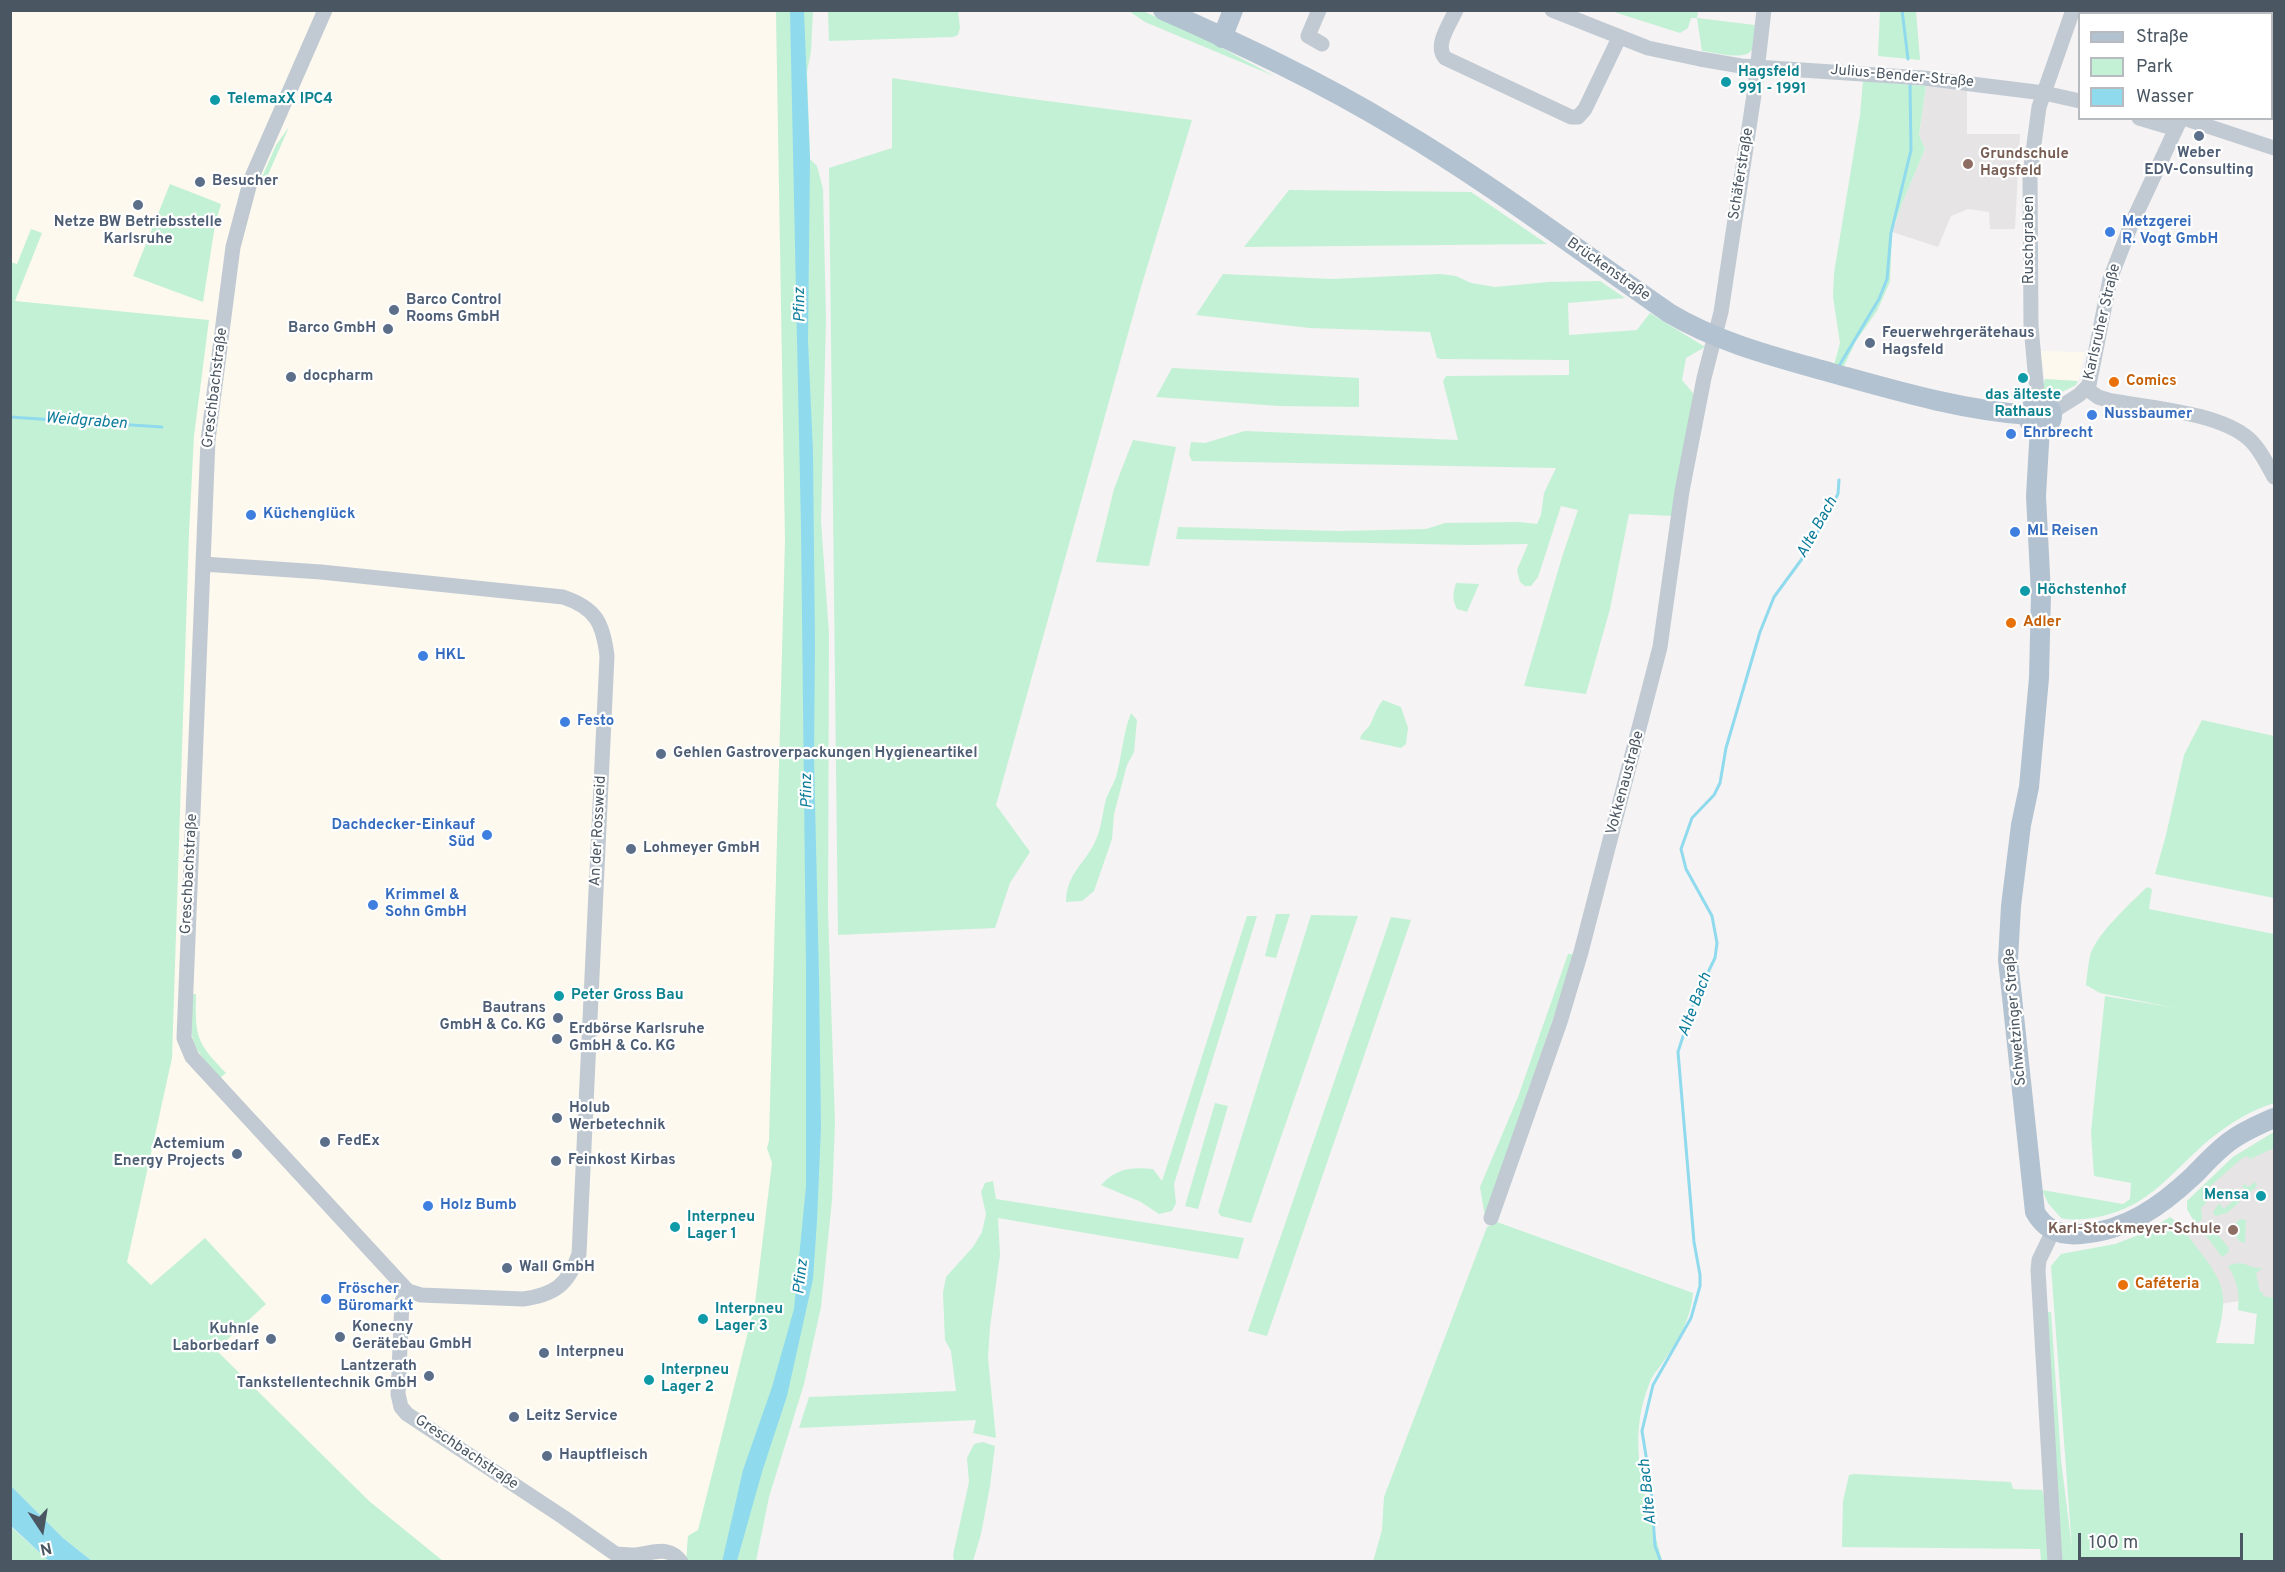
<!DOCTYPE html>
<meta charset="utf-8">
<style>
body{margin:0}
#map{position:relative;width:2285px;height:1572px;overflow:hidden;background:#f5f3f3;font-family:Overpass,sans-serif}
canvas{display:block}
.frame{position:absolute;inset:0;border:12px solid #4a5661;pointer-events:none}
.legend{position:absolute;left:2078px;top:12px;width:195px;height:108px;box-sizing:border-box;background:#fff;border:2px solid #b7bbc0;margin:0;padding:8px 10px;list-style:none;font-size:18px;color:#4a5661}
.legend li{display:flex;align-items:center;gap:12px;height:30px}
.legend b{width:30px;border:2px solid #b7bbc0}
.north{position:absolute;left:12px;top:1500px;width:60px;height:60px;-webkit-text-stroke:4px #fff;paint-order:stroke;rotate:168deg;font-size:16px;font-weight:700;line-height:24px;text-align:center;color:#4a5661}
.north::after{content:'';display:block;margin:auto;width:21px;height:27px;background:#4a5661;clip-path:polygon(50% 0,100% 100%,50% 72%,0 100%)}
.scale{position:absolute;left:2078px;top:1533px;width:165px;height:27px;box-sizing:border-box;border:3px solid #4a5661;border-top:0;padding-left:8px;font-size:18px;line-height:21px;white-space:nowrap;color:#4a5661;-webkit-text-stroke:4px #fff;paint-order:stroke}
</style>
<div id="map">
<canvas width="2285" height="1572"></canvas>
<div class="frame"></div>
<ul class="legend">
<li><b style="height:8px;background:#b3c2d1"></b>Straße</li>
<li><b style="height:16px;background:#c3f1d5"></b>Park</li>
<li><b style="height:16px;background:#90daee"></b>Wasser</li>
</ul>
<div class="north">N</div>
<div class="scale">100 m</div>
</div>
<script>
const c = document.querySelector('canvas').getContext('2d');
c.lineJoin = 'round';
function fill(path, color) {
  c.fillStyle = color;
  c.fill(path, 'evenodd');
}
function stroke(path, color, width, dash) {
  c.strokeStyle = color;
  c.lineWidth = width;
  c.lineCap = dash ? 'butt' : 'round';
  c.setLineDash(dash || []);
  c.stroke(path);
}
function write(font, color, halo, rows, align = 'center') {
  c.font = font + ' Overpass,sans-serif';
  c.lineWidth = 4.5;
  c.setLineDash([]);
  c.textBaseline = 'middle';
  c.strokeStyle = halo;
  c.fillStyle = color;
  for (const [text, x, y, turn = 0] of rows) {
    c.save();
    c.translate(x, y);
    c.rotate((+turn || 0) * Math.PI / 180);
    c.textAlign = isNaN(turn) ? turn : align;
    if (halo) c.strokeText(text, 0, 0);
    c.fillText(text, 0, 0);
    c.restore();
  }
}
const commercial = new Path2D(`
 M 10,11 L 776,11 L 785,540 L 769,1141 L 767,1148 L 772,1163 L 755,1304 L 698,1530 L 688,1536 L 686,1561 L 443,1561 L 369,1501 L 127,1262 L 172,1058 L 11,301 Z
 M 2040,351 L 2085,352 L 2078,381 L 2045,379 Z`);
const education = new Path2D(`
 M 1926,86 L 1967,91 L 1967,134 L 2020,134 L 2015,229 L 1990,229 L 1989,212 L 1968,209 L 1951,216 L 1938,247 L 1892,232 L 1903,201 L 1925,149 L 1919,135 Z
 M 2274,1132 L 2274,1343 L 2254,1344 L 2257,1314 L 2238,1310 L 2239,1301 L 2212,1305 L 2167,1244 L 2198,1226 L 2187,1209 L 2187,1201 L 2233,1157 Z`);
const green = new Path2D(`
 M 776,11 L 813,11 L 811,51 L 807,72 L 810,159 L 817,166 L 823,189 L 826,319 L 821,521 L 829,634 L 828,911 L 835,1123 L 832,1200 L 821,1307 L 804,1384 L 769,1497 L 756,1561 L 686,1562 L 688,1536 L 698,1530 L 755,1304 L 772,1163 L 767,1148 L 769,1141 L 785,540 Z
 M 828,11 L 958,11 L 960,28 L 958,35 L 953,37 L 829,41 Z
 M 1129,11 L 1143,11 L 1207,40 L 1274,76 L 1145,22 Z
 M 1611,11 L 1698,11 L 1697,18 L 1755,25 C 1754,33 1754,42 1752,49 C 1747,62 1713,52 1702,51 L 1697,18 L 1691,18 L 1688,28 L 1680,33 Z
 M 1880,11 L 1916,11 L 1920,60 L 1878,56 Z
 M 892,78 L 1017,97 L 1192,120 L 1141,287 L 996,805 L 1030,852 L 1010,883 L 995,928 L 838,935 L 829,168 L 892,148 Z
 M 1863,81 L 1926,86 L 1919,135 L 1925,149 L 1903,201 L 1892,232 L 1890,282 L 1877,311 L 1856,341 L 1843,368 L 1834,365 L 1840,343 L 1833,297 L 1834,273 L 1860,115 Z
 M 289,127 L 264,184 L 262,177 L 276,145 Z
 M 170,184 L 221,204 L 215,225 L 203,302 L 133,276 Z
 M 1289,190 L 1471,192 L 1547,244 L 1244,247 Z
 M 31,229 L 42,233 L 15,301 L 209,320 L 194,436 L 189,533 L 172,1058 L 127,1262 L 151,1285 L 205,1238 L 266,1304 L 216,1350 L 369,1501 L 443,1561 L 92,1561 L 63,1538 L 11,1486 L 10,262 L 17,264 Z
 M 1223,274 L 1332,279 L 1440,274 L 1456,276 L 1471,283 L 1495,287 L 1548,282 L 1600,281 L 1625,298 L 1568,303 L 1569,335 L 1637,330 L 1650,313 L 1705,347 L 1686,358 L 1682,380 L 1693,393 L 1694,402 L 1674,516 L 1629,514 L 1610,609 L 1586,694 L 1524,686 L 1562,557 L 1578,510 L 1561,506 L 1538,577 L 1531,586 L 1525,586 L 1520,582 L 1517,570 L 1528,544 L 1469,545 L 1176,539 L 1178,527 L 1340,531 L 1426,529 L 1445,523 L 1519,522 L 1537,524 L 1541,515 L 1544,493 L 1556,468 L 1192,461 L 1189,454 L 1191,442 L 1205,443 L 1245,431 L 1458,440 L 1443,381 L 1446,376 L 1569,375 L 1569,360 L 1441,359 L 1437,358 L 1430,332 L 1310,328 L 1196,315 Z
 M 1172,368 L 1359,378 L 1359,407 L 1279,406 L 1156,397 Z
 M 2045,379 L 2078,381 L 2076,385 L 2056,395 L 2058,399 L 2049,401 L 2045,399 L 2042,386 Z
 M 1133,440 L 1176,447 L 1149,566 L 1096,562 L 1114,489 Z
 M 1456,583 L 1479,584 L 1467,612 L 1457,609 C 1452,599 1453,594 1456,583 Z
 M 1383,700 L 1401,707 L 1408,728 L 1406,744 L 1401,748 L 1360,739 C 1362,731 1368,730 1371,723 C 1375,714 1377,707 1383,700 Z
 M 1131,713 L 1137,720 L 1134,752 L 1127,765 L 1114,814 L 1112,839 L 1094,891 L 1082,901 L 1066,902 C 1067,873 1083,866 1094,844 C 1101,830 1102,817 1105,803 C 1107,794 1113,786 1116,777 C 1122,756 1123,733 1131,713 Z
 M 2202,720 L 2274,736 L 2274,898 L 2155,874 L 2166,835 L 2184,755 Z
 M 2147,887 L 2152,889 L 2149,909 L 2274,934 L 2274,1103 C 2251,1110 2229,1124 2210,1139 C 2172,1171 2150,1207 2098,1217 C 2085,1219 2074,1221 2061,1218 L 2048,1203 L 2042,1190 L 2123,1204 L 2130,1199 L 2131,1183 L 2094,1176 L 2091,1132 L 2105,996 L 2176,1008 L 2100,993 L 2086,985 C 2087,976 2088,966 2090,956 C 2096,934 2130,904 2147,887 Z
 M 1276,914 L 1290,914 L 1276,958 L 1265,956 Z
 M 1311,915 L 1358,916 L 1251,1223 L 1221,1216 L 1218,1212 Z
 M 1247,916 L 1257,916 L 1174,1184 L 1176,1203 L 1172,1211 L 1159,1214 L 1141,1202 L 1101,1185 C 1117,1168 1131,1167 1153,1169 L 1162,1181 Z
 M 1391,917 L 1411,920 L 1267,1336 L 1248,1331 Z
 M 1568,954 L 1572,954 L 1574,958 L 1485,1217 L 1480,1187 L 1518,1097 Z
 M 189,994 L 196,994 C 195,1037 196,1042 226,1073 L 220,1078 C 188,1044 191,1039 189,994 Z
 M 1215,1103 L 1228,1106 L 1198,1209 L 1185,1206 Z
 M 2274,1132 L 2274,1148 L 2250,1159 L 2247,1156 L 2241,1159 L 2207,1189 L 2212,1196 L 2201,1208 L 2202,1220 L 2195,1223 L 2187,1209 L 2187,1201 L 2233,1157 Z
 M 993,1181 L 996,1199 L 1244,1238 L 1238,1259 L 998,1218 L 1000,1255 L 990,1327 L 988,1358 L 996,1438 L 973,1433 L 976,1420 L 799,1428 L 809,1397 L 956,1391 L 951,1351 L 945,1340 L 943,1293 L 946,1277 L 973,1247 L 982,1232 L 986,1214 L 981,1192 L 985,1183 Z
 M 2255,1182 L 2257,1186 L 2227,1213 L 2215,1216 L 2213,1212 L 2219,1203 L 2224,1209 L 2233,1201 L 2230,1197 L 2233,1195 L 2236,1198 L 2245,1190 L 2242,1186 L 2245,1184 L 2248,1187 Z
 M 2170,1217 C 2181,1224 2187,1235 2195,1245 C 2226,1285 2229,1293 2216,1343 L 2254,1344 L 2257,1314 L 2238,1310 C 2240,1294 2237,1280 2228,1266 C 2244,1258 2249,1270 2263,1268 L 2256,1273 L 2260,1292 L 2263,1292 L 2263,1296 L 2274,1298 L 2274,1561 L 2061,1561 L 2046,1312 L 2051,1312 L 2061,1460 L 2072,1549 L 2051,1266 L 2061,1254 L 2115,1244 L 2144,1233 Z
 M 2240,1219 L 2246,1220 L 2245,1243 L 2239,1241 L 2234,1232 L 2236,1223 Z
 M 1497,1222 L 1693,1293 C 1691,1318 1679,1339 1665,1359 C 1660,1367 1653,1374 1650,1382 C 1624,1444 1647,1500 1662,1561 L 1373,1562 L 1382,1530 L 1384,1497 L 1487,1227 Z
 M 2209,1229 L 2214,1230 L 2228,1247 L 2229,1252 L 2222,1257 L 2204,1233 Z
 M 983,1442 L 995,1446 L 990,1486 L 981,1534 L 973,1561 L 954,1561 L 953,1555 L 969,1482 L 967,1458 L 974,1444 Z
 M 1854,1474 L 2011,1482 L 2013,1489 L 2042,1490 L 2044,1496 L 2049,1561 L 2041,1561 L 2040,1549 L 1842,1547 L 1843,1501 L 1849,1475 Z
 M 10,1526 L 49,1561 L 11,1561 Z`);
const water = new Path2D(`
 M 790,11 L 804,11 L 810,159 L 808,341 L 813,452 L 815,645 L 814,757 L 819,977 L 821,1128 L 817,1221 L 813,1279 L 787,1396 L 762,1472 L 737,1561 L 722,1562 L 743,1470 L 772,1387 L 794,1309 L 806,1186 L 806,969 L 801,528 Z
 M 11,1486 L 63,1538 L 92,1561 L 49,1561 L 11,1526 Z`);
const stream = new Path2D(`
 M 1902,10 L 1908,59
 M 1839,366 L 1879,299 L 1887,279 L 1891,233 L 1911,150 L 1910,84
 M 10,417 L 162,427
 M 1661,1562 L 1655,1546 L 1651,1487 L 1642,1431 L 1653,1385 L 1691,1318 L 1700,1286 L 1700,1275 L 1694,1242 L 1678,1052 L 1695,999 L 1715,958 L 1717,943 L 1712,916 L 1686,869 L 1681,849 L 1692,818 L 1714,795 L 1720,783 L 1726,748 L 1760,632 L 1774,597 L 1807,552 L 1838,494 L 1839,480`);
const minor = new Path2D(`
 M 1319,10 L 1308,36 L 1322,44
 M 1456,10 C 1450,24 1434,45 1445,58 L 1571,117 L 1578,117 L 1585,109 L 1619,38
 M 1552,10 L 1648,48 L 1700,59 L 1741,66 L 1923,78 L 2044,93 L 2080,101
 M 2228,14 L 2229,10
 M 2139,118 L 2176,129
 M 2183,118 L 2274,148
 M 2087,389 L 2098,397 L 2108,400 C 2149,408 2218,412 2249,439 C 2260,449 2267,464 2274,477
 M 2038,404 L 2031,326 L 2030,174 L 2039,107 L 2073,10
 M 2052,412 L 2079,395 L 2089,385 L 2110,279 L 2131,225 L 2181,118
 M 203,564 L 321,572 L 563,597 C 596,608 603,623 607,656 L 579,1254 C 568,1285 554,1295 523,1299 L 421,1295 L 408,1291 L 192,1057 L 184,1038 L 208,440 L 233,247 L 251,179 L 325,10
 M 1491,1218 L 1560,1022 L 1581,952 L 1660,647 L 1682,491 L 1704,378 L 1721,312 L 1755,88 L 1764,10
 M 2053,1231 L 2039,1260 L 2038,1270 L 2055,1562
 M 408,1291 L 402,1301 L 398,1394 L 401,1407 L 407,1414 L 563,1517 L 627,1562
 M 616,1554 C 621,1554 626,1555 631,1555 C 650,1555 668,1543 681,1562`);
const major = new Path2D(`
 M 1163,10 C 1242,45 1321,82 1395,127 C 1490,183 1578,250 1669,313 C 1719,343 1776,357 1832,373 C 1897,391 1961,410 2029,415
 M 1222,38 L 1233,10
 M2028 416a12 12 0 1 1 24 0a12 12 0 1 1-24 0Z
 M 2040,427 L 2036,496 L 2041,594 L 2039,678 L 2029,787 L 2021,825 L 2011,906 L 2008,960 L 2035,1212 C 2045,1230 2061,1236 2081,1234 C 2126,1231 2161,1206 2193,1176 C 2206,1163 2218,1149 2233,1139 C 2246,1130 2260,1124 2274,1118`);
const markers = [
 [1726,82,6,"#0f9aa8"],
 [215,100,6,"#0f9aa8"],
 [2199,136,6,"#5c6f8a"],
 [1968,164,6,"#8d6e63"],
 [200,182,6,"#5c6f8a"],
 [138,205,6,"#5c6f8a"],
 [2110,232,6,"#3f7fe0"],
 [394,310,6,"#5c6f8a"],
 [388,329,6,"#5c6f8a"],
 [1870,343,6,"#5c6f8a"],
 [291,377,6,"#5c6f8a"],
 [2023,378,6,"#0f9aa8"],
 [2114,382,6,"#e8710a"],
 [2092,415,6,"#3f7fe0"],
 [2011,434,6,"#3f7fe0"],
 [251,515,6,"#3f7fe0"],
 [2015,532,6,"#3f7fe0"],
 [2025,591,6,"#0f9aa8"],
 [2011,623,6,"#e8710a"],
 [423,656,6,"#3f7fe0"],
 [565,722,6,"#3f7fe0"],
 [661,754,6,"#5c6f8a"],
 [487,835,6,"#3f7fe0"],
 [631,849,6,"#5c6f8a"],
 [373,905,6,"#3f7fe0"],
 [559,996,6,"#0f9aa8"],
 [558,1018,6,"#5c6f8a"],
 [557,1039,6,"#5c6f8a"],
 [557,1118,6,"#5c6f8a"],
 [325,1142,6,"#5c6f8a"],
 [237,1154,6,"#5c6f8a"],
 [556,1161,6,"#5c6f8a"],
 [2261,1196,6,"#0f9aa8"],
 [428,1206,6,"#3f7fe0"],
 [675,1227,6,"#0f9aa8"],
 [2233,1230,6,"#8d6e63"],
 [507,1268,6,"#5c6f8a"],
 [2123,1285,6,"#e8710a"],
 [326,1299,6,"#3f7fe0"],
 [703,1319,6,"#0f9aa8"],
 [340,1337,6,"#5c6f8a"],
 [271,1339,6,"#5c6f8a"],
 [544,1353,6,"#5c6f8a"],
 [429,1376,6,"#5c6f8a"],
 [649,1380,6,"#0f9aa8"],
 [514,1417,6,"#5c6f8a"],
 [547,1456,6,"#5c6f8a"]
];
const cultureNames = [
 ["Hagsfeld",1738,73],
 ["991 - 1991",1738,90],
 ["TelemaxX IPC4",227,100],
 ["das älteste",2023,396,"center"],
 ["Rathaus",2023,413,"center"],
 ["Höchstenhof",2037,591],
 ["Peter Gross Bau",571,996],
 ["Mensa",2249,1196,"right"],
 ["Interpneu",687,1218],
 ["Lager 1",687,1235],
 ["Interpneu",715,1310],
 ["Lager 3",715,1327],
 ["Interpneu",661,1371],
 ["Lager 2",661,1388]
];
const streetNames = [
 ["Julius-Bender-Straße",1902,77,5],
 ["Schäferstraße",1742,174,-81],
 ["Ruschgraben",2030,240,-90],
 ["Brückenstraße",1608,270,35],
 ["Karlsruher Straße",2103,322,-77],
 ["Greschbachstraße",216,388,-83],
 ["Vokkenaustraße",1626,783,-75],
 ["An der Rossweid",599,831,-87],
 ["Greschbachstraße",190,874,-87],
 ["Schwetzinger Straße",2016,1017,-95],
 ["Greschbachstraße",466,1453,34]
];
const serviceNames = [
 ["Weber",2199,154,"center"],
 ["EDV-Consulting",2199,171,"center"],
 ["Besucher",212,182],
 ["Netze BW Betriebsstelle",138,223,"center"],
 ["Karlsruhe",138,240,"center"],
 ["Barco Control",406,301],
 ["Rooms GmbH",406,318],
 ["Barco GmbH",376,329,"right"],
 ["Feuerwehrgerätehaus",1882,334],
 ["Hagsfeld",1882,351],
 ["docpharm",303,377],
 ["Gehlen Gastroverpackungen Hygieneartikel",673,754],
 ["Lohmeyer GmbH",643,849],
 ["Bautrans",546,1009,"right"],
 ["GmbH & Co. KG",546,1026,"right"],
 ["Erdbörse Karlsruhe",569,1030],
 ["GmbH & Co. KG",569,1047],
 ["Holub",569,1109],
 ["Werbetechnik",569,1126],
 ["FedEx",337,1142],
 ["Actemium",225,1145,"right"],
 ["Energy Projects",225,1162,"right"],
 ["Feinkost Kirbas",568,1161],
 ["Wall GmbH",519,1268],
 ["Konecny",352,1328],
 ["Gerätebau GmbH",352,1345],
 ["Kuhnle",259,1330,"right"],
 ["Laborbedarf",259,1347,"right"],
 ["Interpneu",556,1353],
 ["Lantzerath",417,1367,"right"],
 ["Tankstellentechnik GmbH",417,1384,"right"],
 ["Leitz Service",526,1417],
 ["Hauptfleisch",559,1456]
];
const educationNames = [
 ["Grundschule",1980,155],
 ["Hagsfeld",1980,172],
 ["Karl-Stockmeyer-Schule",2221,1230,"right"]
];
const shopNames = [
 ["Metzgerei",2122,223],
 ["R. Vogt GmbH",2122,240],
 ["Nussbaumer",2104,415],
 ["Ehrbrecht",2023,434],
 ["Küchenglück",263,515],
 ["ML Reisen",2027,532],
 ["HKL",435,656],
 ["Festo",577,722],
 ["Dachdecker-Einkauf",475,826,"right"],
 ["Süd",475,843,"right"],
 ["Krimmel &",385,896],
 ["Sohn GmbH",385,913],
 ["Holz Bumb",440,1206],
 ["Fröscher",338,1290],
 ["Büromarkt",338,1307]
];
const foodNames = [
 ["Comics",2126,382],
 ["Adler",2023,623],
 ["Caféteria",2135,1285]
];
const waterNames = [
 ["Pfinz",801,305,-91],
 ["Weidgraben",86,422,4],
 ["Alte Bach",1818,528,-61],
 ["Pfinz",808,791,-91],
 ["Alte Bach",1696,1005,-69],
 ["Pfinz",802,1277,-84],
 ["Alte Bach",1649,1492,-96]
];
fill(commercial, '#fdf9ef');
fill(education, '#e6e4e5');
fill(green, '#c3f1d5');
fill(water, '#90daee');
stroke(stream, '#90daee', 3);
stroke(minor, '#c1cad2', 15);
stroke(major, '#b3c2d1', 20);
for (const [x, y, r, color] of markers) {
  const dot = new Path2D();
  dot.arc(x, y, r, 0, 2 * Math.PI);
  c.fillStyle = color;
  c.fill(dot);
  stroke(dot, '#fff', 2);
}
write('bold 15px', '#0d838f', '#fff', cultureNames, 'left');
write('15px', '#4a5661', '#fff', streetNames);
write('bold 15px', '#4e5e75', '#fff', serviceNames, 'left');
write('bold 15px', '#785e54', '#fff', educationNames, 'left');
write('bold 15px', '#366cbe', '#fff', shopNames, 'left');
write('bold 15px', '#c56008', '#fff', foodNames, 'left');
write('italic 16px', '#0c7c9b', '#fff', waterNames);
</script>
